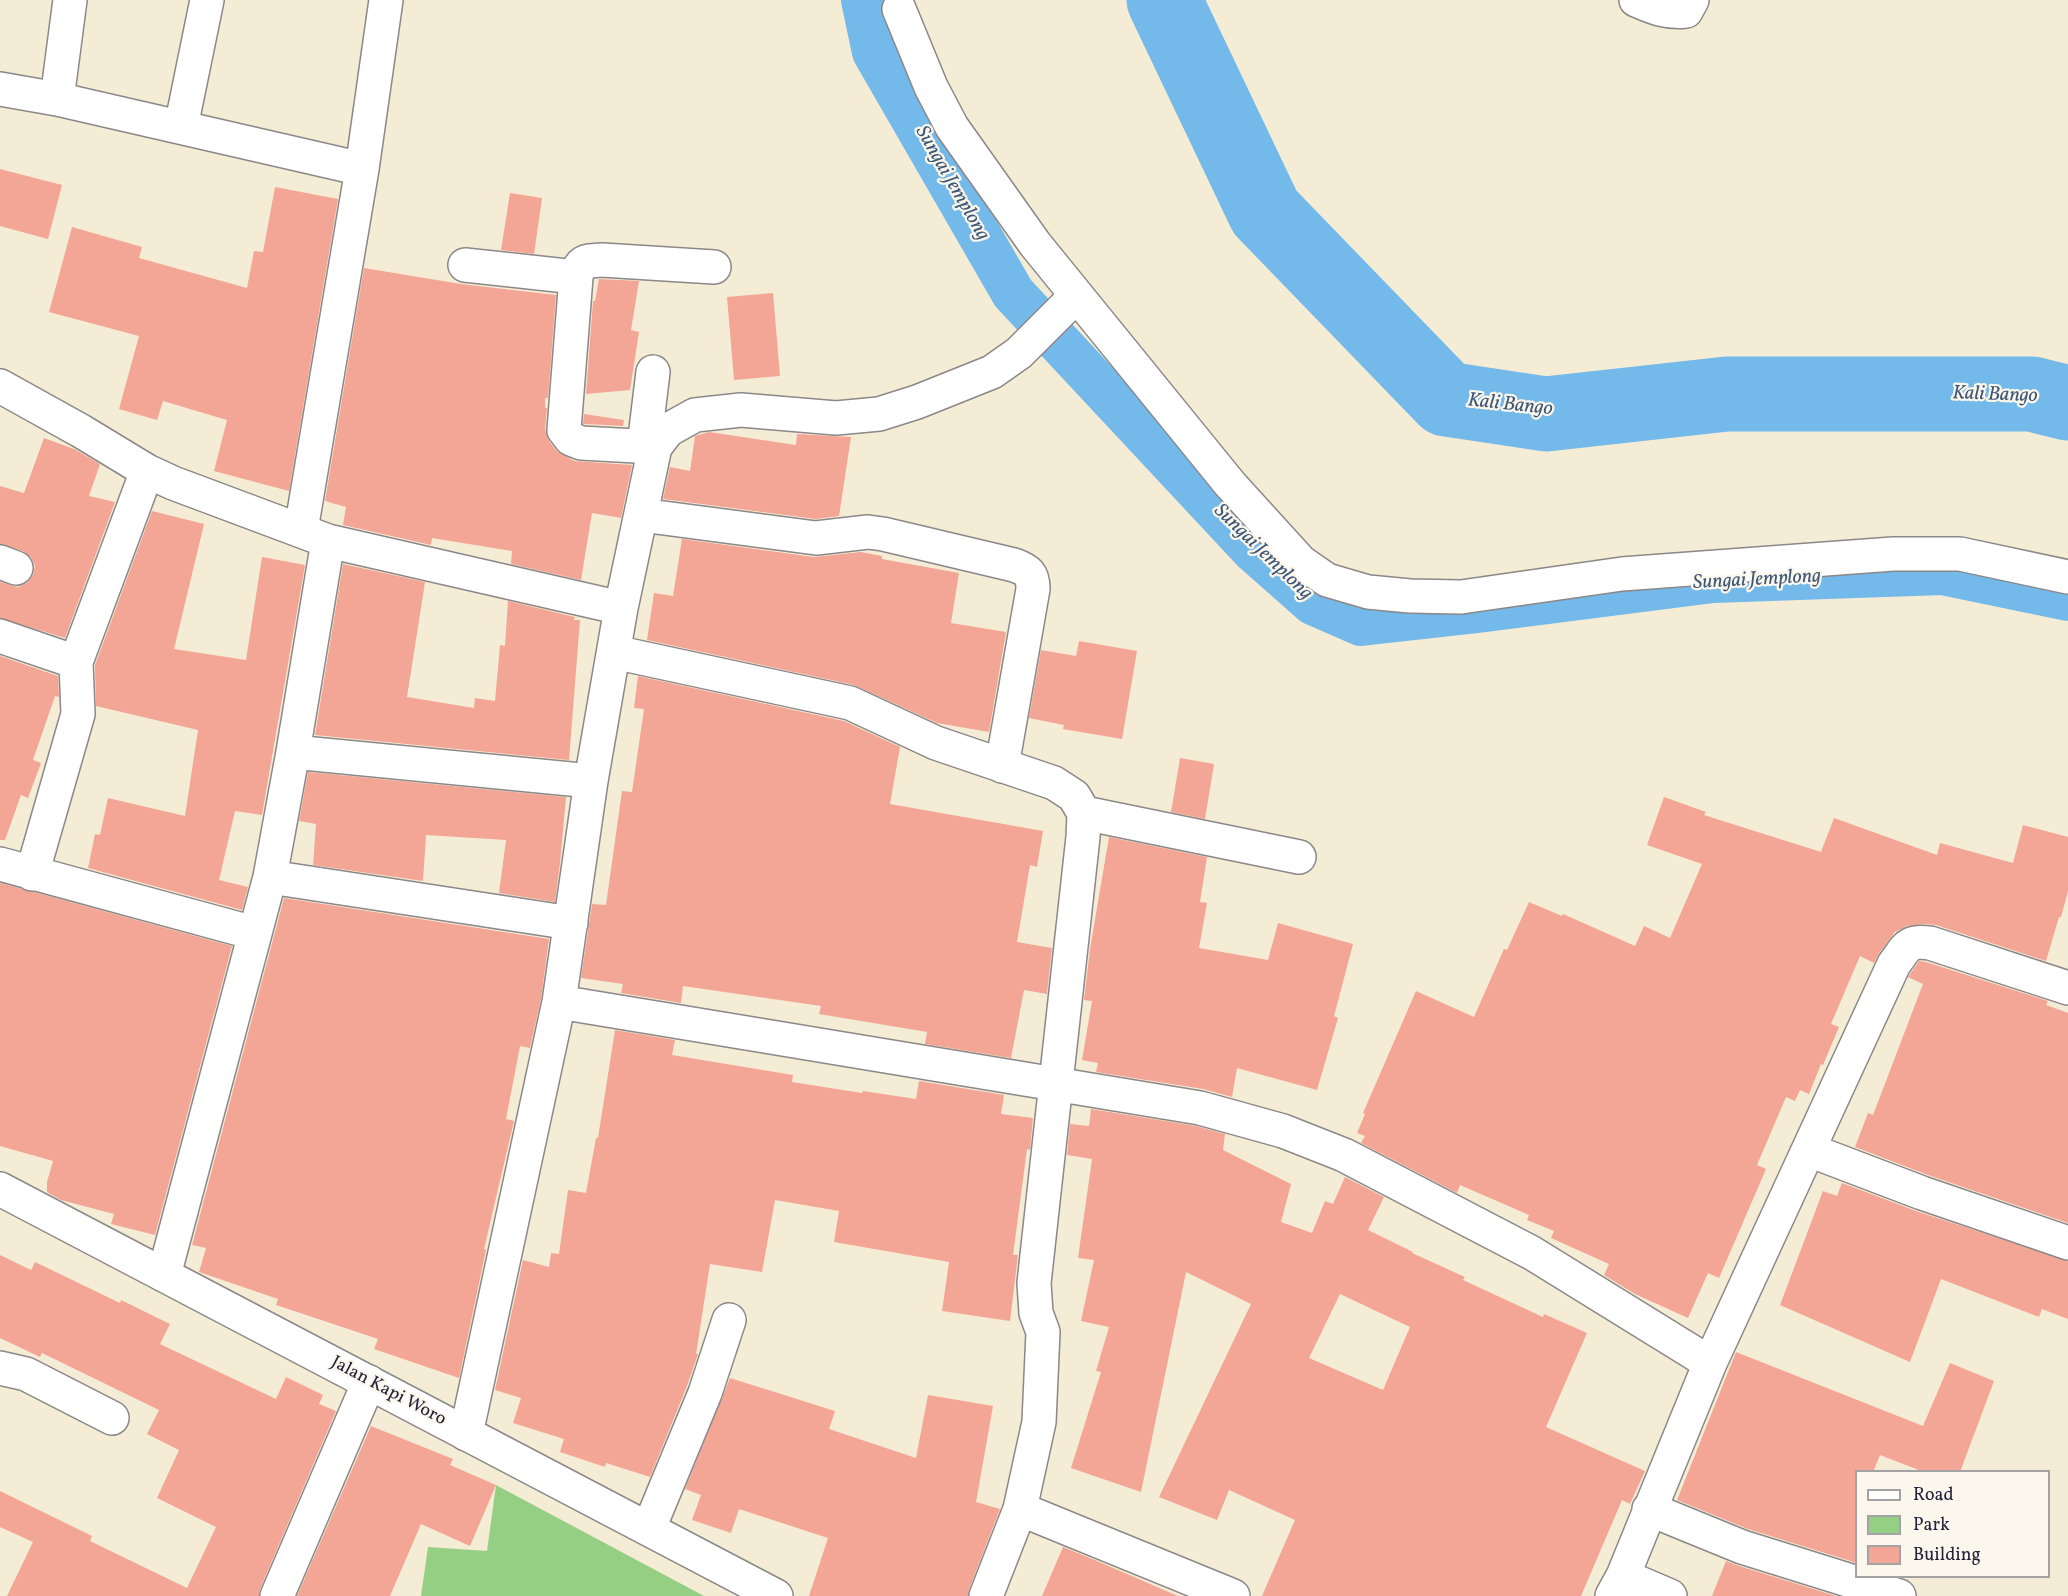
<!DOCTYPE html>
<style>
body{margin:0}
#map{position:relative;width:2068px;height:1596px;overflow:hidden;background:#f5ecd6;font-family:Vollkorn,serif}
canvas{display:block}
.legend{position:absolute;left:1855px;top:1470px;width:195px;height:108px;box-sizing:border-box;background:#fbf7ec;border:2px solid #a4a2a5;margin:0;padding:8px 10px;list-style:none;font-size:18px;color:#22223b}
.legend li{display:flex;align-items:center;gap:12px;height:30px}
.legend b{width:30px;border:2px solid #a4a2a5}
</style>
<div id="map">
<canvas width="2068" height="1596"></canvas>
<ul class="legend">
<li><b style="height:8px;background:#fff"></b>Road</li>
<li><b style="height:16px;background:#95cf83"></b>Park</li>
<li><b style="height:16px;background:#f3a696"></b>Building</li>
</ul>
</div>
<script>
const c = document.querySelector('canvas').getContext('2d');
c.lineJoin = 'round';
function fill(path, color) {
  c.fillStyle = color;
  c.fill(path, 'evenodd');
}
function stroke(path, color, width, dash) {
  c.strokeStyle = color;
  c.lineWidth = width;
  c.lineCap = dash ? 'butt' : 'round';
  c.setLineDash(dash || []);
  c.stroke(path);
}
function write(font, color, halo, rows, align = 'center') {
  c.font = font + ' Vollkorn,serif';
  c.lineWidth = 4.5;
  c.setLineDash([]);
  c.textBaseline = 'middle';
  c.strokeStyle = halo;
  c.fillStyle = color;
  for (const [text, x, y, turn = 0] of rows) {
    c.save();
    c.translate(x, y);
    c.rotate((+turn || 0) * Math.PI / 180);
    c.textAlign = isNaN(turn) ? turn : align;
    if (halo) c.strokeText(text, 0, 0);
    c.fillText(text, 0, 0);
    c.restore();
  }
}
const green = new Path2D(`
 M 496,1485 L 704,1596 L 421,1596 L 428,1547 L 487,1551 Z`);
const canal = new Path2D(`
 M 863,0 L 874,52 L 1013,293 L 1253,550 L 1313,603 L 1361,624 L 1478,611 L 1713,581 L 1942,573 L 2068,599`);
const river = new Path2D(`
 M 1164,0 L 1265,212 L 1446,399 L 1546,414 L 1727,394 L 2032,394 L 2068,403`);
const building = new Path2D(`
 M 0,169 L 62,185 L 48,239 L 0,226 Z
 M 275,187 L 338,199 L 289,491 L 214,471 L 227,420 L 163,401 L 157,420 L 119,409 L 139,336 L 49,312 L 72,227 L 142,247 L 139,258 L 247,288 L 254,251 L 263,252 Z
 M 510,193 L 542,198 L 534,254 L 501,250 Z
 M 364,268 L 461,284 L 556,295 L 548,398 L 545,398 L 545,408 L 547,408 L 545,429 L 549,441 L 557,451 L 574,461 L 632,465 L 621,518 L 592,513 L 581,580 L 511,564 L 512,551 L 432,538 L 431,545 L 343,525 L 346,507 L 325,501 Z
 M 599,279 L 639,281 L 631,330 L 639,332 L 630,390 L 586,394 L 593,301 L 595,301 Z
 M 773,293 L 780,376 L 734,380 L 727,297 Z
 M 584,414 L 624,420 L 623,426 L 585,424 L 583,424 Z
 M 709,432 L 796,445 L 797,434 L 851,437 L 839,516 L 816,519 L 663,499 L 670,467 L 690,471 L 695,436 Z
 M 44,438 L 74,449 L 100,464 L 89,496 L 115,502 L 65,638 L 0,618 L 0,582 L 18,587 L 27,583 L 33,575 L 35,566 L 31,557 L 23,551 L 0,544 L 0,486 L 24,493 Z
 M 152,511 L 204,524 L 174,649 L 246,660 L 262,557 L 305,565 L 262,815 L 235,811 L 219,880 L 248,887 L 242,910 L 88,868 L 95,834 L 100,835 L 108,798 L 185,816 L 198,730 L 96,706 L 95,665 Z
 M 682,539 L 814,557 L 861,552 L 882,556 L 882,559 L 959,573 L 951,623 L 1006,632 L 989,732 L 937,723 L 854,685 L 647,640 L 654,593 L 673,596 Z
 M 343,564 L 425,582 L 407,697 L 474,708 L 475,698 L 495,701 L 500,645 L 505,646 L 508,601 L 575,617 L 574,620 L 580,620 L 569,760 L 315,735 Z
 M 1079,641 L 1137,651 L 1122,739 L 1063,729 L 1064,725 L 1029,718 L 1041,650 L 1076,656 Z
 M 0,656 L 58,676 L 59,697 L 55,696 L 33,760 L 41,763 L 28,798 L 21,795 L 5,840 L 0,840 Z
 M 638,676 L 844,721 L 900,747 L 890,804 L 1043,831 L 1037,867 L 1030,865 L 1017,942 L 1052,948 L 1047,994 L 1024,990 L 1011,1058 L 925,1044 L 927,1032 L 819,1014 L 821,1006 L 683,986 L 681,1003 L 621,993 L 623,984 L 581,978 L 592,904 L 606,905 L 622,791 L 632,792 L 644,709 L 634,708 Z
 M 1180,758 L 1214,764 L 1205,819 L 1171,812 Z
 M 308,772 L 566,797 L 560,863 L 555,902 L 499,893 L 506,840 L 426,835 L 423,881 L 313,865 L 316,824 L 299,821 Z
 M 1664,797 L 1706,812 L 1704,815 L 1821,852 L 1834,818 L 1937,855 L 1940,843 L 2013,863 L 2023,825 L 2068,837 L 2068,891 L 2061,917 L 2059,917 L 2046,961 L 1936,925 L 1924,924 L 1907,926 L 1895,932 L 1879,953 L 1874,963 L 1860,956 L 1831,1024 L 1839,1027 L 1823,1065 L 1821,1064 L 1809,1094 L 1800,1090 L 1795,1101 L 1786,1097 L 1757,1165 L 1766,1169 L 1719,1278 L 1708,1273 L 1688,1318 L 1635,1294 L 1604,1275 L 1609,1264 L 1551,1238 L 1554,1231 L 1527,1220 L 1529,1215 L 1460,1185 L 1457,1193 L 1361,1143 L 1365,1136 L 1357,1133 L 1365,1114 L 1363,1113 L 1416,991 L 1474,1017 L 1504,949 L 1507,950 L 1529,902 L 1562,916 L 1563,914 L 1635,946 L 1644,926 L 1670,938 L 1702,864 L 1647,845 Z
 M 1109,837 L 1207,857 L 1200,902 L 1207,903 L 1199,948 L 1268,960 L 1278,923 L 1353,944 L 1334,1016 L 1338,1018 L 1317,1090 L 1237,1068 L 1232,1097 L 1203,1089 L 1096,1072 L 1098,1063 L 1082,1060 L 1092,1001 L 1084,1000 L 1090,949 Z
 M 0,883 L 232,946 L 155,1235 L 111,1224 L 114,1214 L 61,1200 L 47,1192 L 47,1182 L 53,1161 L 0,1146 Z
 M 284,898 L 549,939 L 541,999 L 530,1048 L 520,1046 L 506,1119 L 514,1121 L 484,1249 L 486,1250 L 459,1378 L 374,1349 L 378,1339 L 276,1305 L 278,1299 L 199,1272 L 206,1248 L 192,1245 Z
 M 1919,961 L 1926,962 L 2048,1001 L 2046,1005 L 2068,1013 L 2068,1223 L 1928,1175 L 1855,1147 L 1868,1113 L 1873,1115 L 1923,984 L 1908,977 Z
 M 615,1030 L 675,1040 L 672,1055 L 793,1075 L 792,1082 L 862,1093 L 863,1091 L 916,1099 L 919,1081 L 1004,1095 L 1001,1114 L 1033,1118 L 1030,1150 L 1027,1149 L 1013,1255 L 1018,1255 L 1010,1321 L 942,1311 L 949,1262 L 834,1242 L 839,1211 L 775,1200 L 762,1272 L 710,1264 L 696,1354 L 698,1354 L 687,1386 L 650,1477 L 606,1463 L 605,1467 L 560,1452 L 564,1439 L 513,1423 L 521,1398 L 495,1390 L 523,1260 L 549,1267 L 551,1253 L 559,1254 L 568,1190 L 586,1193 L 596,1138 L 598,1138 Z
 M 1091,1109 L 1196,1126 L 1225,1134 L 1223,1150 L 1291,1184 L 1281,1222 L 1312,1233 L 1325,1201 L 1333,1204 L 1345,1177 L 1384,1197 L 1368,1230 L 1413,1252 L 1412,1253 L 1465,1277 L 1463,1280 L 1543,1317 L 1544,1314 L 1587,1333 L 1546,1427 L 1645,1471 L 1630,1504 L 1622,1500 L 1581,1596 L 1262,1596 L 1295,1520 L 1229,1490 L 1217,1520 L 1159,1497 L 1251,1304 L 1186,1272 L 1141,1492 L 1071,1468 L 1101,1372 L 1096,1371 L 1109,1327 L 1081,1321 L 1094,1260 L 1078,1258 L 1092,1159 L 1067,1155 L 1070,1124 L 1089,1126 ZM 1340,1294 L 1410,1327 L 1383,1390 L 1309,1358 Z
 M 1842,1183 L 1916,1211 L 2068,1261 L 2068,1319 L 2042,1309 L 2039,1317 L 1941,1279 L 1910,1362 L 1780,1305 L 1823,1191 L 1837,1196 Z
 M 0,1255 L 31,1270 L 35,1262 L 120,1303 L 121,1300 L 170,1324 L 160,1344 L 276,1399 L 286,1377 L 323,1395 L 319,1404 L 336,1411 L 260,1589 L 259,1596 L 7,1596 L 33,1542 L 0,1527 L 0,1491 L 92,1536 L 90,1541 L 187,1588 L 216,1527 L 157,1498 L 179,1450 L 147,1434 L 159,1410 L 42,1353 L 40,1357 L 0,1338 Z
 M 1736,1352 L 1923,1426 L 1950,1363 L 1994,1381 L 1960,1472 L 1924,1472 L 1880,1455 L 1873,1472 L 1857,1472 L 1857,1563 L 1748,1529 L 1677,1500 Z
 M 730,1378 L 835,1411 L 829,1429 L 916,1458 L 928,1395 L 993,1406 L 976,1502 L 1000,1509 L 969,1589 L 968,1596 L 809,1596 L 828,1538 L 739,1509 L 731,1533 L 692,1520 L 701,1495 L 685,1489 Z
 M 371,1426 L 453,1459 L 450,1465 L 496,1485 L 470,1546 L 421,1524 L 390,1596 L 297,1596 Z
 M 1063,1547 L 1097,1561 L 1178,1596 L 1042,1596 Z
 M 1726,1561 L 1736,1565 L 1836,1596 L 1712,1596 Z`);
const minor = new Path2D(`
 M 1636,0 C 1654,8 1667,13 1686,11 L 1692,0
 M 899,9 L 931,87 L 952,127 L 1035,244 L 1230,484 L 1301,562 L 1327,580 L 1368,592 L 1410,596 L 1461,597 L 1622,574 L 1893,554 L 1960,554 L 2068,577
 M 0,89 L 57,99 L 362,169
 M 57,99 L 70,0
 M 181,127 L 207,0
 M 465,265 L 576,277 L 564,430 L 571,439 L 581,443 L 655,447
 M 576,277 C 580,260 585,261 602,260 L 714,267
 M 0,386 L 81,431 L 147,471 L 173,483 L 328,541 L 621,608
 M 644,446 L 653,372
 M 641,515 L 816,538 L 868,532 L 883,534 L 1014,565 C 1028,570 1033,574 1033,589 L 1002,766
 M 301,530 L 362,169 L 386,0
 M 0,562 L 16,568
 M 0,636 L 76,662
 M 614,652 L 850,703 L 936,743 L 1054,783 L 1074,796 L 1084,813 L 1083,837 L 1034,1283 L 1036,1313 L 1043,1332 L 1039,1422 L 1020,1509 L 986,1596
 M 293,752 L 591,781
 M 1084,813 L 1299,857
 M 0,864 L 254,933
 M 32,874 L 78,714 L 76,662 L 147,471
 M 270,877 L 571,923
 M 559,1002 L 1200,1108 L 1283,1131 L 1344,1155 L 1532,1253 L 1710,1363
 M 1809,1150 L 1922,1193 L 2068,1243
 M 164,1275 L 270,877 L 293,752 L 328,541
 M 0,1368 L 26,1374 L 112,1418
 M 466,1434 L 559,1002 L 591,781 L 621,608 L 655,447 L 668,430 L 695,415 L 741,410 L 836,418 L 879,414 L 917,402 L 992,372 L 1019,353 L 1076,296
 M 1020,1509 L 1233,1596
 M 1649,1509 L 1742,1547 L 1899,1596
 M 649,1528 L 705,1393 L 729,1320
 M 1623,1576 L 1670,1596
 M 277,1596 L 369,1382
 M 1612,1596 L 1623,1576 L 1710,1363 L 1894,964 C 1907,947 1907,940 1930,943 L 2068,988`);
const tertiary = new Path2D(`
 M 0,1189 L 776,1596`);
const streetNames = [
 ["Jalan Kapi Woro",388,1392,28]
];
const waterNames = [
 ["Sungai Jemplong",951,184,60],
 ["Kali Bango",1995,396,2],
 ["Kali Bango",1510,406,6],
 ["Sungai Jemplong",1262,553,44],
 ["Sungai Jemplong",1757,581,-3]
];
fill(green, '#95cf83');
stroke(canal, '#73b9ea', 44);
stroke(river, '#73b9ea', 75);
fill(building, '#f3a696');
stroke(minor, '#8c8788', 36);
stroke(tertiary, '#8c8788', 36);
stroke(minor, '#fff', 33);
stroke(tertiary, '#fff', 33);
write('18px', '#22223b', '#fbf7ec', streetNames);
write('italic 20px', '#3e5778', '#fbf7ec', waterNames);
</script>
